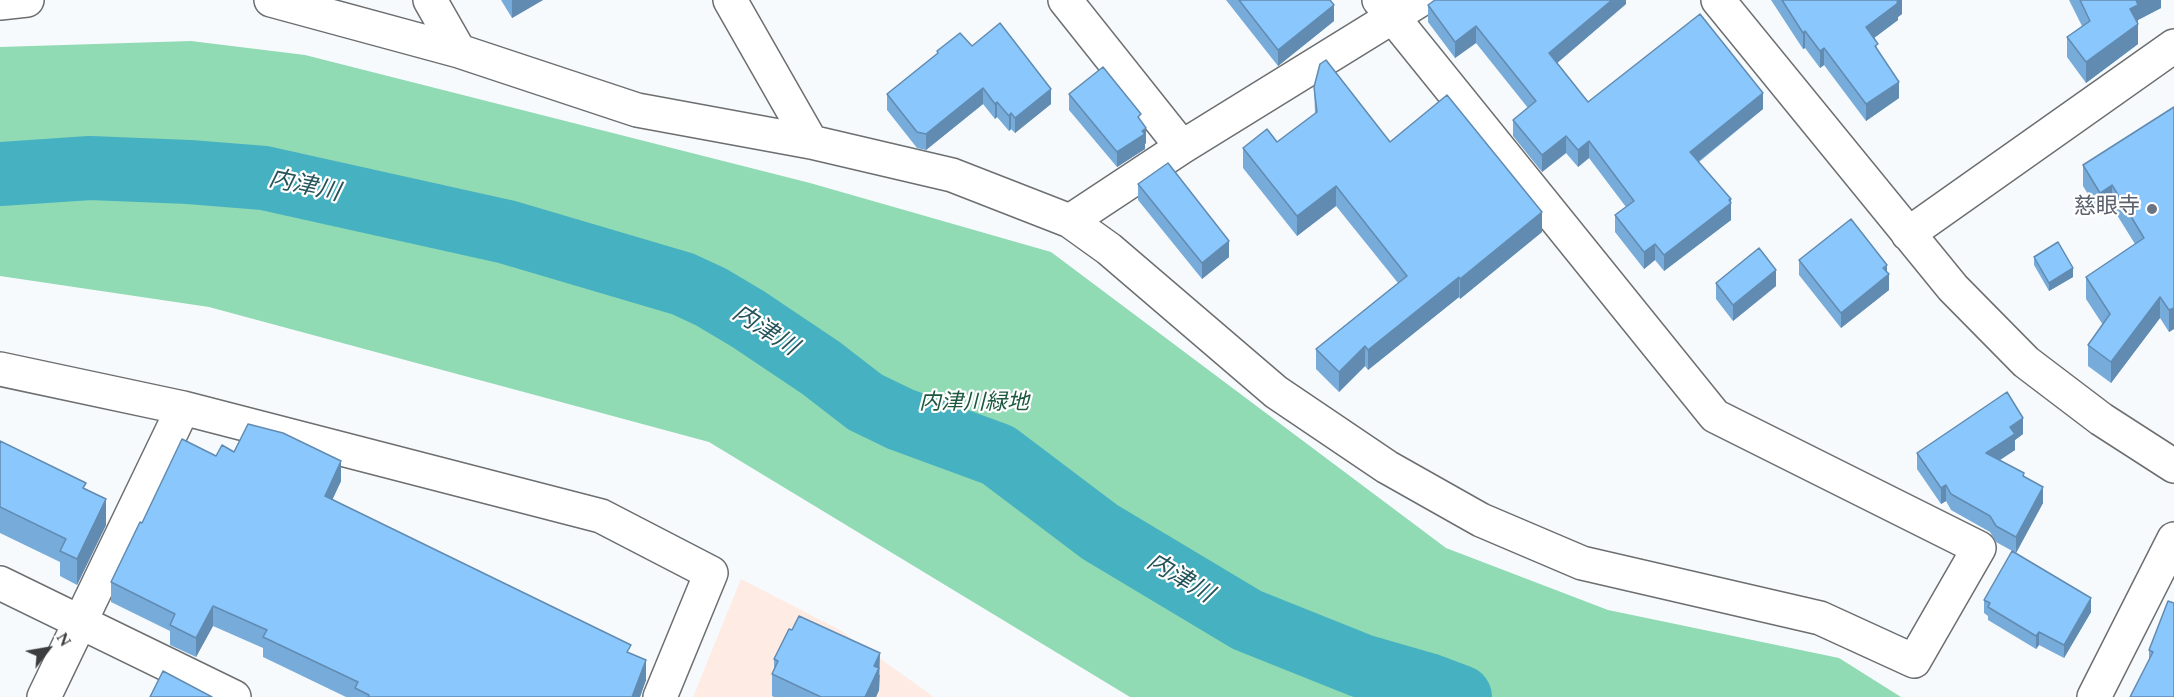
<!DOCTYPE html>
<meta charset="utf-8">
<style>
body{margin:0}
#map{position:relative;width:2174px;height:697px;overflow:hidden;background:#f7fafc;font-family:Spectral,serif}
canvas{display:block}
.north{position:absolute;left:18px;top:619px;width:60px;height:60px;-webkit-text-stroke:4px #fff;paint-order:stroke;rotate:59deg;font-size:16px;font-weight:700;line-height:24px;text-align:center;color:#3c3d3e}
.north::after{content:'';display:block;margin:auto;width:21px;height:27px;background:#3c3d3e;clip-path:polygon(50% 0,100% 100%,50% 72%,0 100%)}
</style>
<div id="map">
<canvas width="2174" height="697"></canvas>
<div class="north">N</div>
</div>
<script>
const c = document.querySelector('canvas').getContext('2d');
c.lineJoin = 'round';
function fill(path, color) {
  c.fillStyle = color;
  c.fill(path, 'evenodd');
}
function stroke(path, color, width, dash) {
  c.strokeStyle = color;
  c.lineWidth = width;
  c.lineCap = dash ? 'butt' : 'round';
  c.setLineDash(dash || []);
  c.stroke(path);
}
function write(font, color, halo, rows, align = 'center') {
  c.font = font + ' Spectral,"Noto Sans JP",serif';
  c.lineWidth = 4.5;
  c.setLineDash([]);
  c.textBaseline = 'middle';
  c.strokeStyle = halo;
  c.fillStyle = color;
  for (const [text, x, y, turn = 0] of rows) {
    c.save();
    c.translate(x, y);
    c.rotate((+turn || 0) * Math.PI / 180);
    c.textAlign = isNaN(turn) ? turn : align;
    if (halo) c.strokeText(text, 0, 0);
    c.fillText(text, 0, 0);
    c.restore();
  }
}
const industrial = new Path2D(`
 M 741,579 L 840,630 L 934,697 L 693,697 Z`);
const green = new Path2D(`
 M 191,41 L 305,55 L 810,183 L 1051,252 L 1446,548 L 1608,610 L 1839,658 L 1901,697 L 1130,697 L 709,442 L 209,307 L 0,276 L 0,47 Z`);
const river = new Path2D(`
 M 0,174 L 90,168 L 189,172 L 264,178 L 507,232 L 683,284 L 711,297 L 748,319 L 821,368 L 865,402 L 900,419 L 998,455 L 1100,532 L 1247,620 L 1362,666 L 1428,685 L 1460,697`);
const minor = new Path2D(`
 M 271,0 L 459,51 L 637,110 L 811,142 L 952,175 L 1070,221 L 1109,249 L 1276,392 L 1387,467 L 1481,520 L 1582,563 L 1820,618 L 1914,661 L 1979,548 L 1715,416 L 1379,0
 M 430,0 L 459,51
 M 730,0 L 811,142
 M 1065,0 L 1182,147
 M 1718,0 L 1953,288 L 2026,362 L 2101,419 L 2174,466
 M 0,3 L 27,0
 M 1070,221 L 1182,147 L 1420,0
 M 1908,234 L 2174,46
 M 0,369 L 183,408 L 601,516 L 711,573 L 660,697
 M 0,583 L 234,697
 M 44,697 L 183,408
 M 2094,697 L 2174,539`);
const wall = new Path2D(`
 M 501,0 L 543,0 L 512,18 Z
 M 1226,0 L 1330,0 L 1334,21 L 1278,66 Z
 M 1626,0 L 1626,4 L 1557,63 L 1588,102 L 1763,109 L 1699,162 L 1731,202 L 1731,220 L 1664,271 L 1655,260 L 1644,269 L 1615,232 L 1615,215 L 1626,207 L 1589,158 L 1578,167 L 1566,153 L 1542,172 L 1513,136 L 1513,120 L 1528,108 L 1476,43 L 1455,58 L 1428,22 L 1428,5 Z
 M 1771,0 L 1902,0 L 1902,14 L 1898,17 L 1898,20 L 1874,38 L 1878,51 L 1899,98 L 1866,121 L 1824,65 L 1820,68 L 1805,48 L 1803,49 Z
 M 2069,0 L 2161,0 L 2161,8 L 2138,20 L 2138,44 L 2086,83 L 2067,57 L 2067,37 L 2082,26 Z
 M 937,51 L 1051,104 L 1015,133 L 1011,129 L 1009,131 L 997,117 L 995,119 L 983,104 L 926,150 L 917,148 L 887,110 L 887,94 L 937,54 Z
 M 1314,87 L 1390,142 L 1542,232 L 1460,299 L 1459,297 L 1368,370 L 1365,366 L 1339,392 L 1316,369 L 1316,349 L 1398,283 L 1336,206 L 1297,236 L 1243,168 L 1243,148 L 1277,142 L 1315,114 Z
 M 1069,94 L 1141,121 L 1146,143 L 1145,144 L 1145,149 L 1117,167 L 1069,110 Z
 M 2174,107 L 2174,329 L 2169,332 L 2160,318 L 2111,383 L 2088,366 L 2088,345 L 2103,325 L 2086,299 L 2086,277 L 2135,244 L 2112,207 L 2100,214 L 2083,186 L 2083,165 Z
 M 1138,184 L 1229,257 L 1202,279 L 1138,200 Z
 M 2034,257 L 2073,277 L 2049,291 L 2034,265 Z
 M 1799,260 L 1887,272 L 1889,290 L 1841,328 L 1799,275 Z
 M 1716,283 L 1776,286 L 1733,321 L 1716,299 Z
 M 2023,434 L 2015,440 L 2015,450 L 2000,460 L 2024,477 L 2043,503 L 2016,553 L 1996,542 L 1990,532 L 1951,510 L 1946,501 L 1941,504 L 1917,469 L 1917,453 Z
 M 0,441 L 86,489 L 106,525 L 77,585 L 60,576 L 60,562 L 0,533 Z
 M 234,452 L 341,481 L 332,499 L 631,654 L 646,680 L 640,697 L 346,697 L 263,657 L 263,648 L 213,626 L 196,657 L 170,645 L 170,631 L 111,602 L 111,582 L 142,523 L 216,456 Z
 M 1984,600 L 2091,612 L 2064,658 L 2039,645 L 2036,649 L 1988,620 L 1988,616 L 1984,613 Z
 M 2174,603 L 2149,660 L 2149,650 Z
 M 774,659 L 880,675 L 879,690 L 876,697 L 774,697 L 772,696 L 772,674 L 774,669 Z`);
const shadedWall = new Path2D(`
 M 512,0 L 543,0 L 512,18 Z
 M 1612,0 L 1626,0 L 1626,4 L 1549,70 L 1549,53 Z
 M 1894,0 L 1902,0 L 1902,14 L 1898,17 L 1898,20 L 1866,44 L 1866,27 Z
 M 2136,0 L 2161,0 L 2161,8 L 2138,20 L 2138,44 L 2086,83 L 2086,62 L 2130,9 Z
 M 1334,5 L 1334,21 L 1278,66 L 1278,50 Z
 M 1476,26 L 1476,43 L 1455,58 L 1455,42 Z
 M 1805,31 L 1805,48 L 1803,49 L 1803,33 Z
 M 1824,48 L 1824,65 L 1820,68 L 1820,51 Z
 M 1899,82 L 1899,98 L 1866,121 L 1866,104 Z
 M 983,88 L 983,104 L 926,150 L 926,134 Z
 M 1051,89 L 1051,104 L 1015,133 L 1015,118 Z
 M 1763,93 L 1763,109 L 1690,168 L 1690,152 Z
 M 997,102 L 997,117 L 995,119 L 995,104 Z
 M 1011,113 L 1011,129 L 1009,131 L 1009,116 Z
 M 1146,128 L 1146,143 L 1145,144 L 1145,149 L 1117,167 L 1117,152 Z
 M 1566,136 L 1566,153 L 1542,172 L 1542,155 Z
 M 1589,141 L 1589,158 L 1578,167 L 1578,150 Z
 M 2112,185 L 2112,207 L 2100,214 L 2100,193 Z
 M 1336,186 L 1336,206 L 1297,236 L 1297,216 Z
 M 1731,199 L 1731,220 L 1664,271 L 1664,255 Z
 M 1542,212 L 1542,232 L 1460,299 L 1460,279 Z
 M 1229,241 L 1229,257 L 1202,279 L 1202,263 Z
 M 1655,244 L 1655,260 L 1644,269 L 1644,252 Z
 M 1887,265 L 1887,276 L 1889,274 L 1889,290 L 1841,328 L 1841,313 Z
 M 2073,268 L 2073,277 L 2049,291 L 2049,283 Z
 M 1776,270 L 1776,286 L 1733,321 L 1733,305 Z
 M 1459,277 L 1459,297 L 1368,370 L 1368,350 Z
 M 2160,297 L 2160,318 L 2111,383 L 2111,362 Z
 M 2174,308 L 2174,329 L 2169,332 L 2169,310 Z
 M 1365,346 L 1365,366 L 1339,392 L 1339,372 Z
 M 2023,418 L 2023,434 L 2015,440 L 2015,450 L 1986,469 L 1986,453 L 2010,427 Z
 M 341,461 L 341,481 L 325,516 L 325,496 Z
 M 1946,485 L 1946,501 L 1941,504 L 1941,488 Z
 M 2043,487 L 2043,503 L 2016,553 L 2016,537 Z
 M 106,499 L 106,525 L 77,585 L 77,559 Z
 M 2091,598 L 2091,612 L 2064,658 L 2064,645 Z
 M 213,606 L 213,626 L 196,657 L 196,638 Z
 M 2039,632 L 2039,645 L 2036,649 L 2036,636 Z
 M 880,653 L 879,690 L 876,697 L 865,697 L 874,666 Z
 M 646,660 L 646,680 L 640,697 L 632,697 Z`);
const building = new Path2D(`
 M 1239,0 L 1330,0 L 1334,5 L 1278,50 Z
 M 1435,0 L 1612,0 L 1549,53 L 1588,102 L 1700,14 L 1763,93 L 1690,152 L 1731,199 L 1729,200 L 1731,203 L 1664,255 L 1655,244 L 1644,252 L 1615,215 L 1634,201 L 1589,141 L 1578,150 L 1566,136 L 1542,155 L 1513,120 L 1536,101 L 1476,26 L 1455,42 L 1428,5 Z
 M 1782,0 L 1899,0 L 1897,2 L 1898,3 L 1866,27 L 1878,44 L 1875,46 L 1899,82 L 1866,104 L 1824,48 L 1820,51 L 1805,31 L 1803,33 Z
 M 2080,0 L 2136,0 L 2138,5 L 2130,9 L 2138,24 L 2086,62 L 2067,37 L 2090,21 Z
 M 1000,23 L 1051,89 L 1015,118 L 1011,113 L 1009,116 L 997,102 L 995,104 L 983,88 L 926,134 L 917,132 L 887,94 L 938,53 L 937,51 L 960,33 L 972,46 Z
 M 1326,60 L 1390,142 L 1447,95 L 1542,212 L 1460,279 L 1459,277 L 1368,350 L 1365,346 L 1339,372 L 1316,349 L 1407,276 L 1336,186 L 1297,216 L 1243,148 L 1267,129 L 1277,142 L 1317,112 L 1314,87 L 1320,64 Z
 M 1103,67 L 1141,114 L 1138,117 L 1146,128 L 1142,131 L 1145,134 L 1117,152 L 1069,94 Z
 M 2174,107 L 2174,308 L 2169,310 L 2160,297 L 2111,362 L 2088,345 L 2110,314 L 2086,277 L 2144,238 L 2112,185 L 2100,193 L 2083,165 Z
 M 1168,163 L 1229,241 L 1202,263 L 1138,184 Z
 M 1851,219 L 1887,265 L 1883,268 L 1889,274 L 1841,313 L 1799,260 Z
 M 2058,242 L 2073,268 L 2049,283 L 2034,257 Z
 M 1759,248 L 1776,270 L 1733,305 L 1716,283 Z
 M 2007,392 L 2023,418 L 2010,427 L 2015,434 L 1986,453 L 2024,473 L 2023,476 L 2043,487 L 2016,537 L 1996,526 L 1990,516 L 1951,494 L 1946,485 L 1941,488 L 1917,453 Z
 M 248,424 L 283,433 L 341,461 L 325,496 L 631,645 L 627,652 L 646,660 L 632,697 L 368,697 L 369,695 L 355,688 L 358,682 L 263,637 L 267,630 L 213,606 L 196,638 L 170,625 L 175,614 L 111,582 L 140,522 L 142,523 L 182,439 L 216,456 L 222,445 L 234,452 Z
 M 0,441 L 86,483 L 83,488 L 106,499 L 77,559 L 60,551 L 66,539 L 0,507 Z
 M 2012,551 L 2091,598 L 2064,645 L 2039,632 L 2036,636 L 1988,607 L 1990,603 L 1984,600 Z
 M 2168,601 L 2174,603 L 2174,697 L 2130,697 L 2153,652 L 2149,650 Z
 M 799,616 L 880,653 L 874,666 L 879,668 L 865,697 L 821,697 L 772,674 L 778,661 L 774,659 L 789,629 L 792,630 Z
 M 163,671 L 212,697 L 150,697 Z`);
const markers = [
 [2152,209,6,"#6b7280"]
];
const worshipNames = [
 ["慈眼寺",2140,209]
];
const parkNames = [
 ["内津川緑地",974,405]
];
const waterNames = [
 ["内津川",304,188,12],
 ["内津川",764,332,33],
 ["内津川",1179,580,31]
];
fill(industrial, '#feebe3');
fill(green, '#90dab4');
stroke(river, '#46b1c1', 64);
stroke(minor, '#6c6e70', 36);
stroke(minor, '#fff', 33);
fill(wall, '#77abda');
fill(shadedWall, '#618bb1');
fill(building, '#8ac7fd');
stroke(building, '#618bb1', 1.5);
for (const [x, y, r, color] of markers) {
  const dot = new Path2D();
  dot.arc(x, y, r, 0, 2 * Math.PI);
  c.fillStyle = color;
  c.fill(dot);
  stroke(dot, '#fff', 2);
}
write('22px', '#5b616d', '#fff', worshipNames, 'right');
write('italic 22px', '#1c593e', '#fff', parkNames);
write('italic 24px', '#26545b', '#fff', waterNames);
</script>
